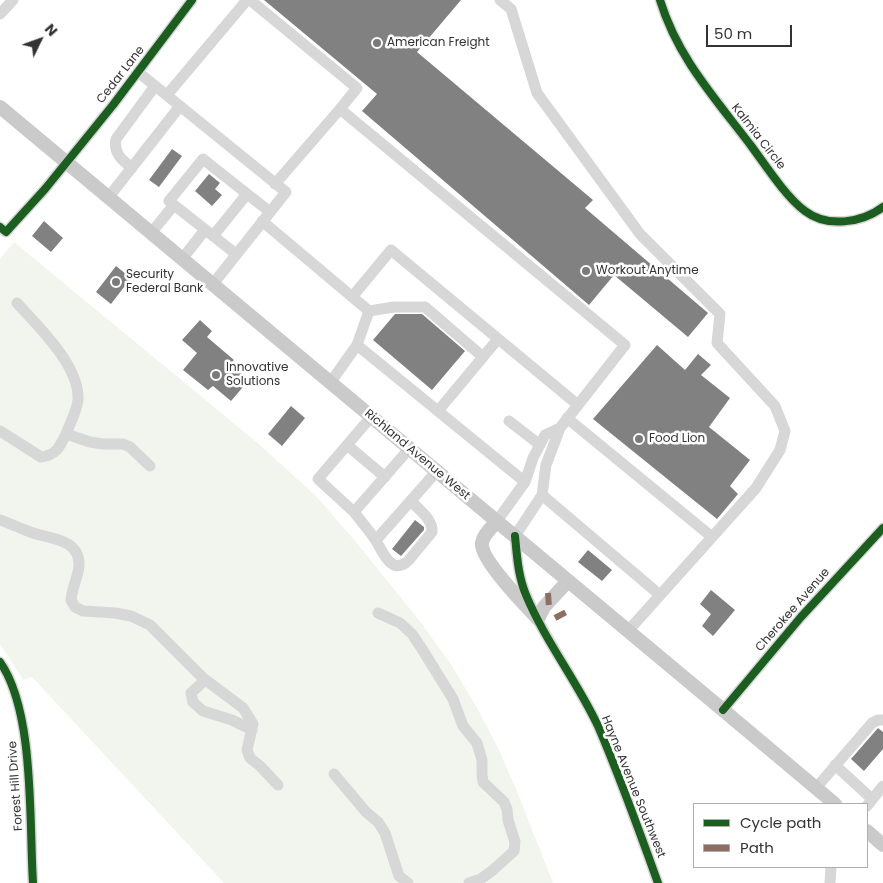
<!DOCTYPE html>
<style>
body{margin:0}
#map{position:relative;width:883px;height:883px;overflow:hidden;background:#fff;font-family:Poppins,sans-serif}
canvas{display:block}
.legend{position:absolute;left:693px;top:803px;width:175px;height:65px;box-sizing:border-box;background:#fff;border:1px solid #adadad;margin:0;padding:6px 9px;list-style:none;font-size:15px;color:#333}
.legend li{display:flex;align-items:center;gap:10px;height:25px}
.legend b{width:25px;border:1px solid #adadad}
.north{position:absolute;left:15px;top:15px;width:50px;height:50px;-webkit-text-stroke:4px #fff;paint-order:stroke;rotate:48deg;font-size:14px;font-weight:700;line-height:20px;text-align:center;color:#333}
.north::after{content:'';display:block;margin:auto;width:18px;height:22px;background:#333;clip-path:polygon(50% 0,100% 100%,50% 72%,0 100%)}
.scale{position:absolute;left:706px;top:25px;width:86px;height:22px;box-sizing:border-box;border:2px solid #333;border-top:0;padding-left:6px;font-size:15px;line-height:18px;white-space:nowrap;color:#333;-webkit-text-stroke:4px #fff;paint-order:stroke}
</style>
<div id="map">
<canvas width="883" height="883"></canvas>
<ul class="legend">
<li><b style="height:6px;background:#1b5e20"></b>Cycle path</li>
<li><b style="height:6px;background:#8d6e63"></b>Path</li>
</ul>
<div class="north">N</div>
<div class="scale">50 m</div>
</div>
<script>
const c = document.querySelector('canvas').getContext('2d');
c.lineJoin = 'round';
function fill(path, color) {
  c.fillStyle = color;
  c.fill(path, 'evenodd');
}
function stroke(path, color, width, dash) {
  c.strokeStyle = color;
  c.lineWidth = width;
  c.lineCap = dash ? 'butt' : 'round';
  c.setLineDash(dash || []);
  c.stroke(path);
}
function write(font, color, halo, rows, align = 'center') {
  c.font = font + ' Poppins,sans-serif';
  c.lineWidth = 5;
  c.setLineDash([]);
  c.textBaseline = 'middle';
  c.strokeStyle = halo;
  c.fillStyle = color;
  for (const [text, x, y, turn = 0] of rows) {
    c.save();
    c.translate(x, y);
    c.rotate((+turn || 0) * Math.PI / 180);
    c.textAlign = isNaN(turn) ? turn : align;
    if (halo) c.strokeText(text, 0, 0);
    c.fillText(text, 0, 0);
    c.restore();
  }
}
const green = new Path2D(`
 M 14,242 L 260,445 L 316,496 L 356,542 L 422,624 L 452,666 L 476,706 L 498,748 L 516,789 L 553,883 L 224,883 L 32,677 L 23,680 L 0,644 L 0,259 Z`);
const building = new Path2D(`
 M 264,0 L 461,0 L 417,52 L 593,200 L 585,208 L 708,313 L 688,337 L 614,275 L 589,305 L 362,111 L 377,94 Z
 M 172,149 L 182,156 L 159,187 L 149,180 Z
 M 209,174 L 220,183 L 215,189 L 222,195 L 212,206 L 195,191 Z
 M 44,221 L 63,238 L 51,252 L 32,236 Z
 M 116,266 L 131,278 L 111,304 L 96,292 Z
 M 395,314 L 422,314 L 465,351 L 432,390 L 373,340 Z
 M 200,320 L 212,331 L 207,337 L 234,360 L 230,364 L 249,380 L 231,401 L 213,386 L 208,390 L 183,370 L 197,353 L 182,340 Z
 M 657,345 L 685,370 L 698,354 L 711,365 L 701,375 L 730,398 L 709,427 L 750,460 L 730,486 L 738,494 L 717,519 L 593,419 Z
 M 291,406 L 305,418 L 282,446 L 268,434 Z
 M 415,520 L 424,527 L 424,530 L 401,556 L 392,549 Z
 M 588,550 L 612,570 L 602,581 L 578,562 Z
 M 711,590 L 735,610 L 713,636 L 702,626 L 711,614 L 700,604 Z
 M 878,728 L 883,732 L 883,749 L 864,771 L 851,759 Z`);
const minor = new Path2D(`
 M 250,0 L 357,88 L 340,109
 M 500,0 L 511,9 L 537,93 L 640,234 L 720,314 L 717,343 L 775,406 L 785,431 L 780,450 L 756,488 L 628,631
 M 660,0 C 678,59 716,99 752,147 C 766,166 786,197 805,211 C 827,228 862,223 883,207
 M 0,14 L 13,0
 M 138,72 L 286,192 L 213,284
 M 167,95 L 247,0
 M 132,168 C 122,160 113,153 116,139 L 155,86
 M 275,184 L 340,109 L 625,345 L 560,428 L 546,465 L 542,495 L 515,536 C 517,556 518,576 526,595 C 545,641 577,681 598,726 C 620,777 639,830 658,883
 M 108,198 L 180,106
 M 262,221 L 369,311 L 357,345
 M 0,227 L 6,232 L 45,189 L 113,105 L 192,0
 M 151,233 L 174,205
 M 213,236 L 247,194
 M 236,254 L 169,201 L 203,159 L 270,212
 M 182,259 L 205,230
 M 352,297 L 391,250 L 578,405
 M 17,303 C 38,326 80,366 78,400 C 77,411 70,423 66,434
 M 369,311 L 394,307 L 425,307 L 483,357
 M 330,383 L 357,345 L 525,482
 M 438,411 L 498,339
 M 371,417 L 318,479 L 354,512 L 409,449
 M 567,418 L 712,537
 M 509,421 L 540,445
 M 0,431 L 41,457 C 57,455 60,446 66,434 L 90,442 L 103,444 L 123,444 L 130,447 L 150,466
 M 347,445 L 385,477
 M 542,495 L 660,595
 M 354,512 C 360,520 368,529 374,538 C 382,548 390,577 408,561 L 432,532 C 433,519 419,510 411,501
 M 0,520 C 11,524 22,529 33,533 C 51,539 80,539 79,566 C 78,577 72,588 71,600 L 75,607 L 83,611 L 115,613 L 131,616 L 150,625 L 203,678 L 243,708 L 253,724 L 247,750 L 250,758 L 260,766 L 278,785
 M 497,521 L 525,482 L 533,458 L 545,435 L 560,428
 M 376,540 L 437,471
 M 378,613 L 400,623 L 412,634 L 422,649 L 453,699 L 463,726 L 477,743 L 482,760 L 482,775 L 483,782 L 504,802 L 507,809 L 508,820 L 515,842 L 514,851 L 493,870 L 481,879 L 469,883
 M 0,662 C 35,712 29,822 33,883
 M 205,680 L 191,693 L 193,702 L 203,711 L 232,720 L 252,730
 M 723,710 L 801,617 L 883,528
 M 835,765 L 872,799
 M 334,774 L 366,812 L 378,822 L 385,833 L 399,876 L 408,883
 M 816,788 L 872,723 L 878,720 L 883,720
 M 867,806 L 883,786
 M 830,883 L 831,867`);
const major = new Path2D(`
 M 0,107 L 723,710 L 835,804
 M 497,521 C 492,527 482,536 482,544 C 481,560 526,606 538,619 L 544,607 L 568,581
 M 867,831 L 883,845`);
const quiet = new Path2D(`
 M 548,593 L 549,608
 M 555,618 L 568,611`);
const cycleway = new Path2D(`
 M 660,0 C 678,59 716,99 752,147 C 766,166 786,197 805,211 C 827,228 862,223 883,207
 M 0,227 L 6,232 L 45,189 L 113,105 L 192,0
 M 515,536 C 517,556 518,576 526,595 C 545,641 577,681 598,726 C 620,777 639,830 658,883
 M 0,662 C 35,712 29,822 33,883
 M 723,710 L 801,617 L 883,528`);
const markers = [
 [377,43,5,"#7a7a7a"],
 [586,271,5,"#7a7a7a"],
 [116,282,5,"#7a7a7a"],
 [216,375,5,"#7a7a7a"],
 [639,439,5,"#7a7a7a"]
];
const poiNames = [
 ["American Freight",387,43],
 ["Workout Anytime",596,271],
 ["Security",126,275],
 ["Federal Bank",126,289],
 ["Innovative",226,368],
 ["Solutions",226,382],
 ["Food Lion",649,439]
];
const streetNames = [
 ["Cedar Lane",121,75,-52],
 ["Kalmia Circle",758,137,52],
 ["Richland Avenue West",417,455,40],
 ["Cherokee Avenue",793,610,-49],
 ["Forest Hill Drive",16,786,-94],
 ["Hayne Avenue Southwest",633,787,68]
];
fill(green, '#f1f5ed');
fill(building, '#818181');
stroke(minor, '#d7d7d7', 11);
stroke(major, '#cacaca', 14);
stroke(quiet, '#8d6e63', 6, [12, 6]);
stroke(cycleway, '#1b5e20', 8);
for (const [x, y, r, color] of markers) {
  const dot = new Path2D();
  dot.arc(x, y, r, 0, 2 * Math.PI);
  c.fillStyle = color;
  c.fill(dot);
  stroke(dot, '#fff', 2);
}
write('12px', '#333', '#fff', poiNames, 'left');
write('12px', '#333', '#fff', streetNames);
</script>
